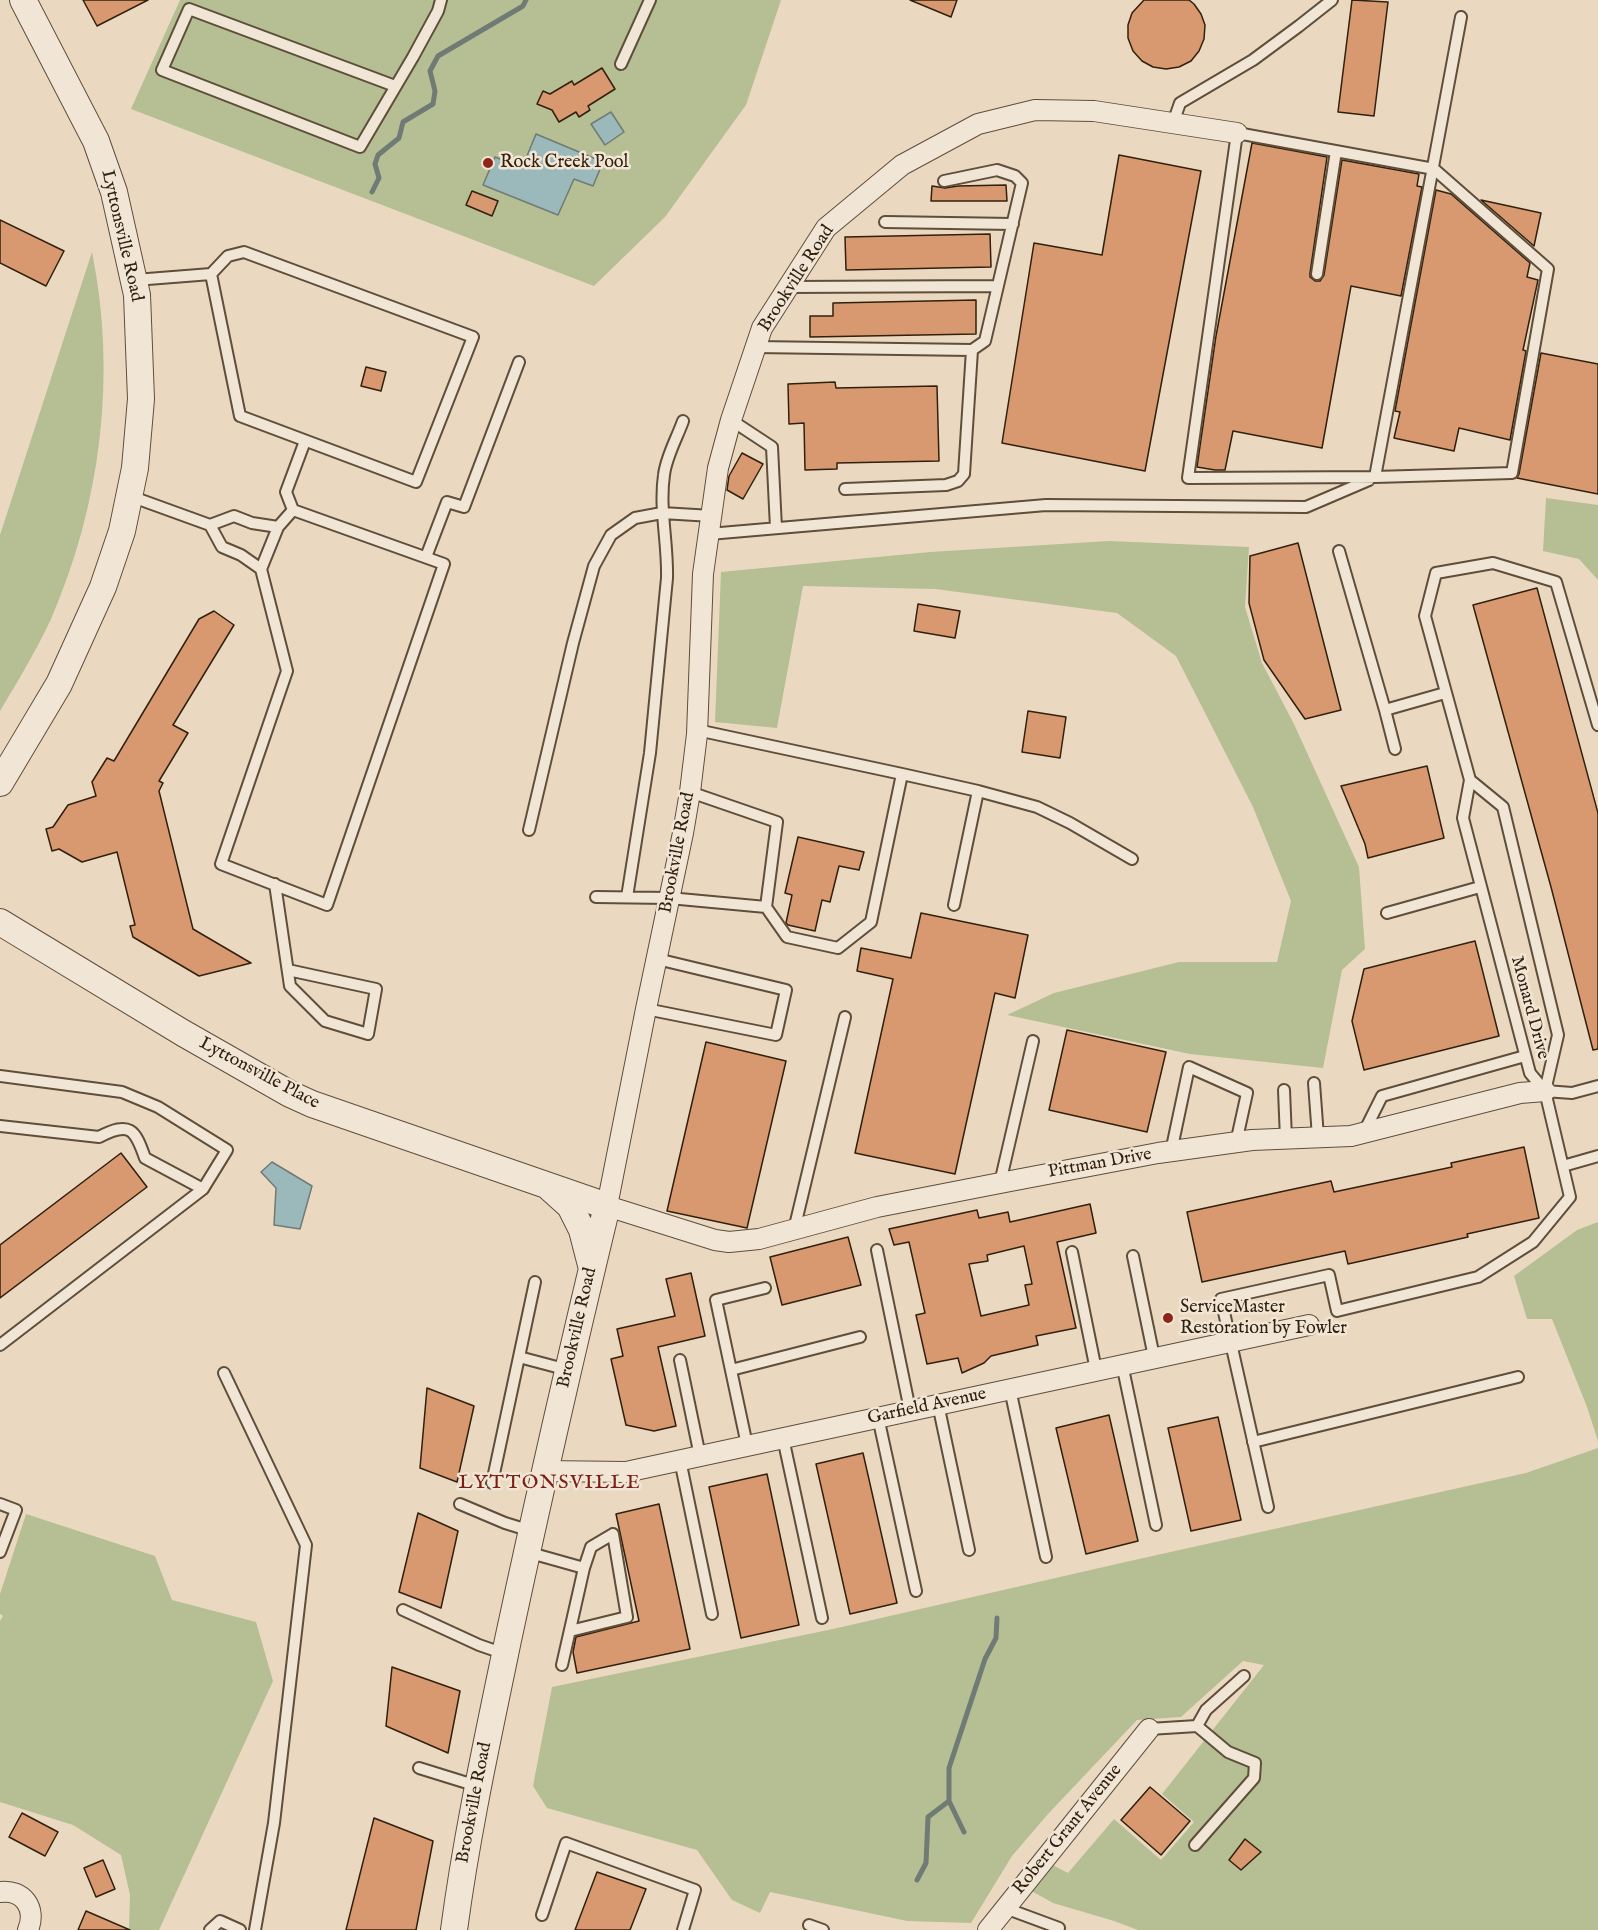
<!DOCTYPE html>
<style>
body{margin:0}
canvas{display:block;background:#ead9c0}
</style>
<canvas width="1598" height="1930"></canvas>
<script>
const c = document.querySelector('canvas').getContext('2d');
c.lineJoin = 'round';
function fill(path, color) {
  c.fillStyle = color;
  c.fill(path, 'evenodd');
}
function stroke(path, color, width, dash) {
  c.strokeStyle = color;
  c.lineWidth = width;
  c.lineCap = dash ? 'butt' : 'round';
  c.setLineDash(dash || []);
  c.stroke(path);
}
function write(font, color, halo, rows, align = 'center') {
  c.font = font + ' "IM FELL English",serif';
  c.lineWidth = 5;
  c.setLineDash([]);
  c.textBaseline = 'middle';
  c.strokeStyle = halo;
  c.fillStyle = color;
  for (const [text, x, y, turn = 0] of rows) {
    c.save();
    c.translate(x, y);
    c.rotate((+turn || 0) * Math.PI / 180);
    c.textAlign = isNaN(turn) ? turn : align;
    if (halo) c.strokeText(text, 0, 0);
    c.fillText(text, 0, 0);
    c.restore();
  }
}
const green = new Path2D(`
 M 180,0 L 781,0 L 746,105 L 665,217 L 594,286 L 131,109 Z
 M 92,252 C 117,375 101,504 51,619 C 36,651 18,681 0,711 L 0,535 Z
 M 1546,498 L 1598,505 L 1598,580 L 1579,559 L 1543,551 Z
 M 1109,541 L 1249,547 L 1245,607 L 1262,663 L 1294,724 L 1359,867 L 1365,949 L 1342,970 L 1323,1068 L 1190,1054 L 1007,1015 L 1054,993 L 1179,962 L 1277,962 L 1291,901 L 1253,807 L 1176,656 L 1117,613 L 935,589 L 803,586 L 777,728 L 715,722 L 721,572 L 930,552 Z
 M 1598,1222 L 1598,1441 L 1587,1407 L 1552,1319 L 1527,1319 L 1514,1276 L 1577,1230 Z
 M 1598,1448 L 1598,1930 L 1138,1930 L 1114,1921 L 1053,1903 L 1028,1889 L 1047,1862 L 1068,1873 L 1114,1819 L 1161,1860 L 1194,1822 L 1162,1794 L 1264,1665 L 1243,1661 L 1181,1717 L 1137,1720 L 1048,1814 L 1012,1856 L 971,1923 L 907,1921 L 770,1892 L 760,1913 L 732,1900 L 697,1850 L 547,1808 L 533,1786 L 552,1687 L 833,1629 L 1121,1563 L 1526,1473 Z
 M 26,1514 L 155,1556 L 172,1600 L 256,1622 L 273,1681 L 159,1930 L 129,1930 L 130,1895 L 121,1855 L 73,1825 L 0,1802 L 0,1621 L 3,1616 L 0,1614 L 0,1594 Z`);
const water = new Path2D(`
 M 611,112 L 624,132 L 605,145 L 591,124 Z
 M 536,134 L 603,162 L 593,186 L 574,179 L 558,215 L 483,185 L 495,157 L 522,168 Z
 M 272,1162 L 312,1186 L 300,1229 L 274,1225 L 276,1188 L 261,1172 Z`);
const stream = new Path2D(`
 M 372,192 L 379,178 L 375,164 L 378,155 L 399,138 L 403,122 L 433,104 L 435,91 L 430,71 L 438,56 L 523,6 L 526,0
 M 964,1832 L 949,1801 L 949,1768 L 985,1659 L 996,1638 L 997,1618
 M 917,1880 L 926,1863 L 928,1817 L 949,1801`);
const building = new Path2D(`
 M 83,0 L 148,0 L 97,26 Z
 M 910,0 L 957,0 L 951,17 Z
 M 1144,0 L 1189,0 L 1194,4 L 1201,14 L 1205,25 L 1204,39 L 1199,51 L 1191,61 L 1179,67 L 1166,69 L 1153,67 L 1142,61 L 1133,51 L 1128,38 L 1128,25 L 1132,13 Z
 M 1352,0 L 1388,2 L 1374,116 L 1338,112 Z
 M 602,68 L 615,89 L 588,106 L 590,110 L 579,117 L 576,112 L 559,122 L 552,110 L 537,104 L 543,91 L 550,94 L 572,81 L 574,85 Z
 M 1252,143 L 1327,157 L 1310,273 L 1310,277 L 1315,281 L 1320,281 L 1324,275 L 1342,160 L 1419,174 L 1417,186 L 1422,187 L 1401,296 L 1351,286 L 1322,448 L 1233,431 L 1225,470 L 1215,470 L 1197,467 L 1216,336 Z
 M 1119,155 L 1201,171 L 1145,471 L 1002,443 L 1034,243 L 1102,255 Z
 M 1006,185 L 1007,201 L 931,201 L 932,186 L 945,188 L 958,186 Z
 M 1436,190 L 1451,194 L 1530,263 L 1527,277 L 1538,280 L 1523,350 L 1526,351 L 1510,440 L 1459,428 L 1454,451 L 1394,438 L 1400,412 L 1395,411 Z
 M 472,191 L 498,201 L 492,216 L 466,205 Z
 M 1481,200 L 1541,213 L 1534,246 Z
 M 0,220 L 64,251 L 46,286 L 0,263 Z
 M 990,234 L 991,267 L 846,270 L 845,237 Z
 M 976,300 L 976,334 L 810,337 L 810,316 L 833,316 L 833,303 Z
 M 1541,353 L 1598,364 L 1598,494 L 1517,478 L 1519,474 Z
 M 366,367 L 386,372 L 381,391 L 361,386 Z
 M 835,382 L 836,388 L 937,386 L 939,461 L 837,463 L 837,469 L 805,470 L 804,423 L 789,424 L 788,384 Z
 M 742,453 L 763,464 L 743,499 L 727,490 L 729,476 Z
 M 1298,543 L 1341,710 L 1305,719 L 1264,660 L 1249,603 L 1250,556 Z
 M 1537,588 L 1598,813 L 1598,1049 L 1593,1050 L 1551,887 L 1473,605 Z
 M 918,604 L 960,611 L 955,638 L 914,631 Z
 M 214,611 L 234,625 L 173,725 L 188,733 L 159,781 L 163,783 L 159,791 L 193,929 L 251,963 L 199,976 L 133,937 L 130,926 L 135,925 L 117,852 L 82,862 L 59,849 L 52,851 L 46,829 L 53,827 L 68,805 L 96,796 L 92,782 L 107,758 L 114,761 L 199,619 Z
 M 1028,711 L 1066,717 L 1060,758 L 1022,752 Z
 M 1427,766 L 1444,838 L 1368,858 L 1365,844 L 1341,786 Z
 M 798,837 L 864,852 L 859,870 L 839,866 L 830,902 L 822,900 L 815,931 L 788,925 L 786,923 L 792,895 L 785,893 Z
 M 921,913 L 1028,935 L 1015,998 L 995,993 L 955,1174 L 855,1153 L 893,979 L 857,971 L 861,948 L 911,958 Z
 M 1475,941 L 1499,1036 L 1364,1070 L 1352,1021 L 1364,969 Z
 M 1067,1030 L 1166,1052 L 1147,1132 L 1049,1110 Z
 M 706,1042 L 786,1061 L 747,1228 L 667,1211 Z
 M 1524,1147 L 1539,1218 L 1467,1234 L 1468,1237 L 1348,1264 L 1345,1251 L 1202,1282 L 1187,1212 L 1331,1181 L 1334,1192 L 1452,1167 L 1451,1163 Z
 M 121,1153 L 147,1187 L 0,1298 L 0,1245 Z
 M 1090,1204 L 1096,1233 L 1057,1242 L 1076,1328 L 1036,1336 L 1038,1345 L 991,1356 L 984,1363 L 962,1373 L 958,1358 L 927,1364 L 916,1315 L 925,1313 L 909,1242 L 894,1245 L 889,1229 L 977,1210 L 979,1218 L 1008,1212 L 1010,1222 ZM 1024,1246 L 1032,1284 L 1025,1285 L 1029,1305 L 981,1316 L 969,1264 L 988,1261 L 987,1255 Z
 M 848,1237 L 861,1285 L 782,1305 L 770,1257 Z
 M 691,1273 L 705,1336 L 658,1347 L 676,1426 L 654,1431 L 626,1425 L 611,1359 L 623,1356 L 617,1329 L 675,1316 L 666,1279 Z
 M 427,1388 L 474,1406 L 457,1482 L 420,1468 Z
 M 1109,1415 L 1138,1541 L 1086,1554 L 1056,1428 Z
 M 1218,1417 L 1241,1520 L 1191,1531 L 1168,1428 Z
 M 863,1453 L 897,1603 L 850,1614 L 816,1464 Z
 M 767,1474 L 799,1625 L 741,1638 L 709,1487 Z
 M 659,1504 L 690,1649 L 577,1673 L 573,1652 L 576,1637 L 639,1621 L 616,1514 Z
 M 418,1513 L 458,1531 L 441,1608 L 399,1592 Z
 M 392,1667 L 460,1691 L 448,1753 L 386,1726 Z
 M 1150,1787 L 1190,1821 L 1161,1855 L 1121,1820 Z
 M 22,1813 L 58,1832 L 45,1856 L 9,1837 Z
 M 374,1818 L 433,1841 L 416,1930 L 346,1930 Z
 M 1245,1839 L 1261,1852 L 1241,1870 L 1229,1860 Z
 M 103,1860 L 115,1889 L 96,1897 L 84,1868 Z
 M 597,1872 L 646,1889 L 630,1930 L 575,1930 Z
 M 86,1911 L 130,1930 L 78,1930 Z`);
const service = new Path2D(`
 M 621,64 L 650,0
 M 395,86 L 189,9 L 162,70 L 360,147 L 413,57 L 438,11 L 441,0
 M 1173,123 L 1180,103 L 1253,60 L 1299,26 L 1332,0
 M 1237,133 L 1434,169 L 1548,269 L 1512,473 L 1375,477 L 1188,478 Z
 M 944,181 L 997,170 L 1015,176 L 1022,183 L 985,341 L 972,350
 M 885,222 L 1013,224
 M 244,252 L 473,337 L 416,482 L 240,416 L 211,274 L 228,256 Z
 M 1317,274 L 1336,151
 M 135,280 L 211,274
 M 789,287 L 998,286
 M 755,347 L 972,350 L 964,474 L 958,481 L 946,485 L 845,489
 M 731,420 L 772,447 L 776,528
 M 1375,477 L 1461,17
 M 130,496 L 210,525 L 234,516 L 252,523 L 278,527
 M 293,510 L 444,564 L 327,905 L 221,864 L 287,671 L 261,569 L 278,527 Z
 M 293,510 L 286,492 L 305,441
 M 210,525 L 222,547 L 241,555 L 261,569
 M 709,534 L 1046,505 L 1306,507 L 1369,480
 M 1339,551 L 1385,710 L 1445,693
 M 426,557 L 447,502 L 464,507 L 519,362
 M 1385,710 L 1395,749
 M 697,730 L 902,774 L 871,922 L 838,948 L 787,937 L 766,907
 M 902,774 L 978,791 L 954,905
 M 978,791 L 1037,807 L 1070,823 L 1132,859
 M 529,830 L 573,643 L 594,566 L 611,535 L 635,518 L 662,513 L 712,516
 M 275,884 L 290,986 L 325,1021 L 368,1034 L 376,989 L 288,970
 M 596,897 L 669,898 L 766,907 L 777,822 L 690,792
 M 627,897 L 650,753 L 667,578 C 668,543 659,509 664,475 C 666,457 677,438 683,421
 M 1387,913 L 1480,887
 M 646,1009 L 776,1035 L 786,990 L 657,959
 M 0,1076 L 122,1092 L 158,1107 L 227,1150 L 203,1189 L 145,1158 C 135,1129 130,1121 99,1137 L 0,1126
 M 1314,1083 L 1318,1137
 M 1284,1090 L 1286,1139
 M 1545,1091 L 1530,1073 L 1463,818 L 1470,780 L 1425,616 L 1436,573 L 1493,563 L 1556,582 L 1598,725
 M 1545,1091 L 1572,1093 L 1598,1086
 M 1364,1132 L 1382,1096 L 1525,1056
 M 1171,1152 L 1189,1067 L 1247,1093 L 1236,1143
 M 1563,1166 L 1598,1156
 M 1000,1183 L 1033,1041
 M 794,1230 L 845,1017
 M 877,1250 L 910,1410
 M 1072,1252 L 1096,1370
 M 1133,1256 L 1154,1357
 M 0,1345 L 203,1189
 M 519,1357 L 535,1282
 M 680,1360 L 700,1456
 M 1122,1364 L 1156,1525
 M 731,1370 L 860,1337
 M 224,1373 L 306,1545 L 274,1823 L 255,1930
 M 1010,1389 L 1046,1557
 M 938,1404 L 969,1550
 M 878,1417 L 916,1591
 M 783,1438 L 822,1618
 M 1253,1442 L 1518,1377
 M 747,1445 L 716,1300 L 765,1288
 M 680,1460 L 712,1614
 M 492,1483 L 519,1357 L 568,1370
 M 0,1504 L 16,1510 L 0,1552
 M 460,1504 L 505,1523 L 531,1531
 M 1268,1507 L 1221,1299 L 1329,1275 L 1337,1311 L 1478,1277 L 1533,1242 L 1570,1197 L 1545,1091 L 1558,1035 L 1503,807 L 1470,780
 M 527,1552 L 584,1568 L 562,1665
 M 403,1610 L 479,1645 L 505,1654
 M 570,1631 L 627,1617 L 613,1534 L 591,1547 L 584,1568
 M 1197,1726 L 1206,1710 L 1244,1676
 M 1149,1729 L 1197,1726 L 1228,1752 L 1255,1763 L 1254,1778 L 1195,1845
 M 419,1768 L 477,1786
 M 1005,1908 L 1059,1928
 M 542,1915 L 566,1843 L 695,1890 L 683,1930
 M 809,1925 L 823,1930
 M 210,1930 L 220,1921 L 240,1930`);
const minor = new Path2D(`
 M 1237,133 L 1094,111 L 1035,110 L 978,124 L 902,165 L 826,228 L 762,328 L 731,420 L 718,468 L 703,574 L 697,734 L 690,792 L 683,833 L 646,1009 L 607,1206 L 715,1240 L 729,1242 L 759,1239 L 877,1207 L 1000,1183 L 1158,1153 L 1252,1140 L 1351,1136 L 1520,1093 L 1545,1091
 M 544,1471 L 626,1472 L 1309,1325
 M 0,1892 C 23,1889 37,1908 28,1930
 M 988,1930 L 1149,1729`);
const tertiary = new Path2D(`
 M 0,783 L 59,684 L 103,587 L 122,531 L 135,468 L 141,399 L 137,295 L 114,192 L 96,141 L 23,0
 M 0,922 L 183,1033 L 290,1094 L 312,1104 L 607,1206 C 572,1351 539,1495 508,1640 C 488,1737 467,1832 454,1930
 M 550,1188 L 570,1206 L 582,1230 L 591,1265`);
const markers = [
 [488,163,6,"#8f2418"],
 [1168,1318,6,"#8f2418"]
];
const poiNames = [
 ["Rock Creek Pool",500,163],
 ["ServiceMaster",1180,1308],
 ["Restoration by Fowler",1180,1329]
];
const streetNames = [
 ["Lyttonsville Road",121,236,77],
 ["Brookville Road",797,279,-57],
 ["Brookville Road",678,853,-79],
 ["Monard Drive",1529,1008,75],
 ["Lyttonsville Place",259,1074,28],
 ["Pittman Drive",1100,1164,-10],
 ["Brookville Road",578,1328,-77],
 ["Garfield Avenue",927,1407,-12],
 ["Brookville Road",475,1803,-79],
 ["Robert Grant Avenue",1068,1830,-51]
];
const neighbourhoodNames = [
 ["LYTTONSVILLE",550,1484]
];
fill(green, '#b5bf93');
fill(water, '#9bb8bb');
stroke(water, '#707b75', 1.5);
stroke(stream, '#707b75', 5);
fill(building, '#d89971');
stroke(building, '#30200d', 1.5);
stroke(service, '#5e4e3a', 14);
stroke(minor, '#5e4e3a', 22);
stroke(tertiary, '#5e4e3a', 28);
stroke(service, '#f1e6d6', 10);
stroke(minor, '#f1e6d6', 20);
stroke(tertiary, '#f1e6d6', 26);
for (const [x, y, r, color] of markers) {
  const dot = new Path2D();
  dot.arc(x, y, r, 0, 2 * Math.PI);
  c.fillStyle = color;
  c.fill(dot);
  stroke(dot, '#f1e6d6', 2);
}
write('18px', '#30200d', '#f1e6d6', poiNames, 'left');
write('18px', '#30200d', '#f1e6d6', streetNames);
c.letterSpacing = '1.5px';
write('20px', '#7a1f14', '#f1e6d6', neighbourhoodNames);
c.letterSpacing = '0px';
</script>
